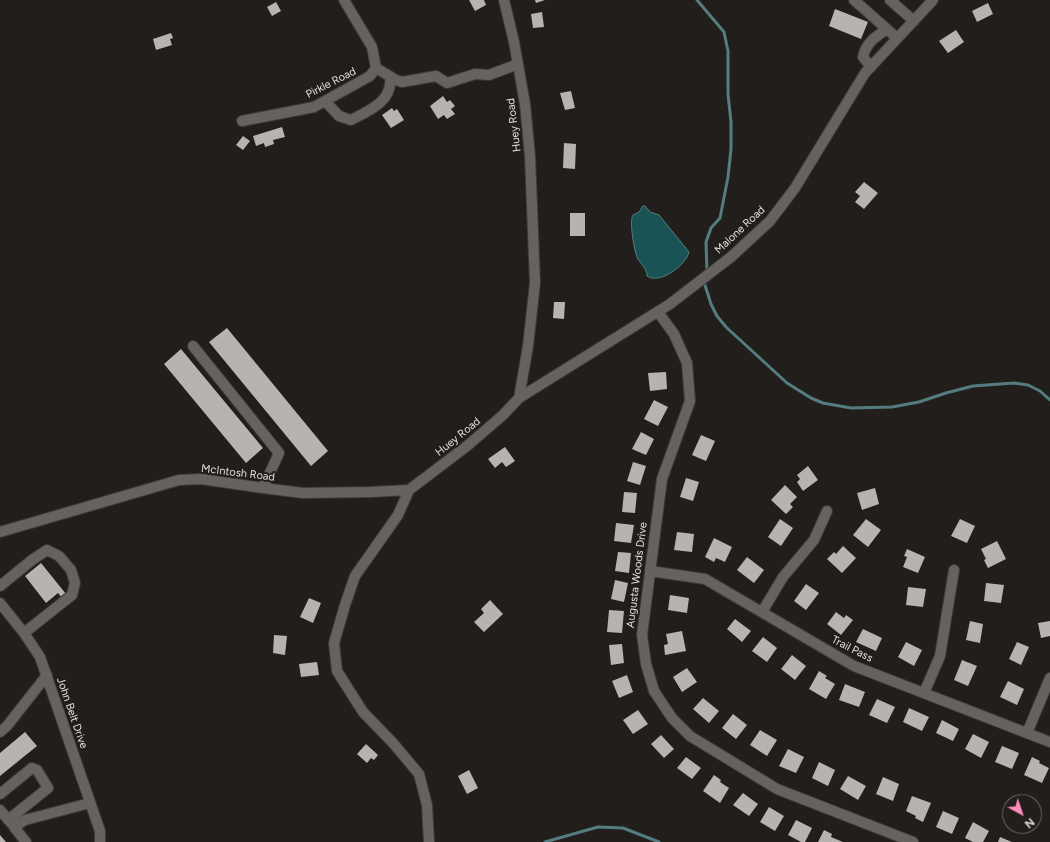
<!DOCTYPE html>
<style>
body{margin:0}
#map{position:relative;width:1050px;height:842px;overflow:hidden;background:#211e1c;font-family:Figtree,sans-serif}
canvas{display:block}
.north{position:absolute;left:1002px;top:794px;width:40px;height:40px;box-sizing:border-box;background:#211e1c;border:1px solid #6e6b6a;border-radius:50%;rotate:140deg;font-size:11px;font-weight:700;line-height:16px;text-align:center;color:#e1dfde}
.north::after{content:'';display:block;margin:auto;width:14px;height:18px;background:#fe8ebc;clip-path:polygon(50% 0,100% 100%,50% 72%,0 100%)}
</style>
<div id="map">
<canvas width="1050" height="842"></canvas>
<div class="north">N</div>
</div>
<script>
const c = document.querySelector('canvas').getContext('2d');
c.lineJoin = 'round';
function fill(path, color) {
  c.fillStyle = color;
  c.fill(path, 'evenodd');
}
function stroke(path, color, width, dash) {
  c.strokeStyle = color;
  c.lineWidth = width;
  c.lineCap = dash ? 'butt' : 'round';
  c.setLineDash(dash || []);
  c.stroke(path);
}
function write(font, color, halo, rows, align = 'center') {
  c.font = font + ' Figtree,sans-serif';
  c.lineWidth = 4;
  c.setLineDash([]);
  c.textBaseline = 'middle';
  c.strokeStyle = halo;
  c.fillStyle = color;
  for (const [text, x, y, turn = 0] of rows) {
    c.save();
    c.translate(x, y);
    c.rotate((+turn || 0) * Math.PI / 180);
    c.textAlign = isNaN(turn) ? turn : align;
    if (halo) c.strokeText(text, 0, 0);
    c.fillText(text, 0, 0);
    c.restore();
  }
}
const water = new Path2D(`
 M 643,206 L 645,206 L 650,212 L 659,215 L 689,252 C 686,265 660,285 647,276 C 647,268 640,264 637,257 C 634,249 629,221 633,215 L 639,212 Z`);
const stream = new Path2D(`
 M 697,0 L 724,32 L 728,51 L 728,94 L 731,122 L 731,149 L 728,177 L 720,218 L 711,228 L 706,242 L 707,271
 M 704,280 L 704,282 L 711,304 L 717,316 L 726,327 L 787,383 L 811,398 L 823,403 L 851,408 L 892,407 L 919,402 L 946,393 L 973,386 L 1014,383 L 1028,385 L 1040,391 L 1050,400
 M 545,842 L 598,827 L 623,828 L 659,842`);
const building = new Path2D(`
 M 469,0 L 484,0 L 486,5 L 475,11 Z
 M 535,0 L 545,0 L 536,3 Z
 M 276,2 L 281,11 L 272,16 L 267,7 Z
 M 988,3 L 993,14 L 977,22 L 972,11 Z
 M 835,9 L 868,22 L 861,39 L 829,26 Z
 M 542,12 L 544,27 L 533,28 L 531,14 Z
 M 956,30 L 964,42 L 948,53 L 939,41 Z
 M 171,33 L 173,38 L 170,39 L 172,45 L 156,50 L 153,39 Z
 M 571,91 L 575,108 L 565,110 L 560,93 Z
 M 443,96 L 447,102 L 450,100 L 455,106 L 451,109 L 455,114 L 447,119 L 444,115 L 438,119 L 430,106 Z
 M 392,108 L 394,111 L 397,109 L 404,120 L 391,128 L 382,115 Z
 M 282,127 L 285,137 L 273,140 L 274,144 L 265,147 L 264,143 L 256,146 L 253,136 Z
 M 243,136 L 250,141 L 243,150 L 236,145 Z
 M 564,143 L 576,144 L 575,169 L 563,168 Z
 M 864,182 L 878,193 L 864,209 L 855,202 L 860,196 L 855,192 Z
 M 570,213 L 585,213 L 585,236 L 570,236 Z
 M 554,302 L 565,302 L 564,319 L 553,318 Z
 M 227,328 L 328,451 L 311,466 L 209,342 Z
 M 181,349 L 263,448 L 246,463 L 164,364 Z
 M 666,372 L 667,389 L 650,391 L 648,373 Z
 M 654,400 L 668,407 L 658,426 L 644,419 Z
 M 641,432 L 654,439 L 646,455 L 632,449 Z
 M 701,435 L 715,441 L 706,461 L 692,455 Z
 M 505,447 L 515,461 L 506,467 L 502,462 L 495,468 L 488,459 Z
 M 633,462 L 646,466 L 640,485 L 627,481 Z
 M 808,466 L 818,480 L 803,491 L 797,482 L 800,479 L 797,475 Z
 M 686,478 L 699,482 L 693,501 L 680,497 Z
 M 785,485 L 797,497 L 790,504 L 793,507 L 786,514 L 771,500 Z
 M 875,488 L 879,504 L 862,510 L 857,493 Z
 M 624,492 L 637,493 L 635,513 L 622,512 Z
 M 780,519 L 793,528 L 781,546 L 768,537 Z
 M 866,519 L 881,530 L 868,547 L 853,535 Z
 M 960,519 L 975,526 L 967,543 L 951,536 Z
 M 616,523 L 634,525 L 631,543 L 614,541 Z
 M 677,532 L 694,534 L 692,552 L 674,550 Z
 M 714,538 L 732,547 L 725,562 L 716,558 L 714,562 L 705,557 Z
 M 997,541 L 1006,559 L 988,568 L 984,560 L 986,559 L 981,549 Z
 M 843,546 L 856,558 L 842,573 L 827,559 L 834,552 L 836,554 Z
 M 907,549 L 925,557 L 918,573 L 903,567 L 907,557 L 904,556 Z
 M 618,552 L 631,553 L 629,573 L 615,571 Z
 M 747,557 L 764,570 L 754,583 L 737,570 Z
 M 41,563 L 66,594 L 62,598 L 58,593 L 46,603 L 25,576 Z
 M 615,580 L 628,583 L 624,602 L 611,599 Z
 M 986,583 L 1004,585 L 1001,603 L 984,601 Z
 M 806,584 L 819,593 L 806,610 L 794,601 Z
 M 908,587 L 926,589 L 923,607 L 906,605 Z
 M 670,595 L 689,598 L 687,613 L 668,610 Z
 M 309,598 L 321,603 L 313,623 L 300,617 Z
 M 490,600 L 503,614 L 484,632 L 474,622 L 484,613 L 481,609 Z
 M 609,610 L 624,611 L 622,633 L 607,632 Z
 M 836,612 L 844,618 L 846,615 L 853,620 L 841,635 L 827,624 Z
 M 735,619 L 751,631 L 742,642 L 727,629 Z
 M 970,621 L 983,624 L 980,643 L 966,640 Z
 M 1050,621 L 1050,636 L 1041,638 L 1038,623 Z
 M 863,629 L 882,638 L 876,651 L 856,642 Z
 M 682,631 L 686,651 L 665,655 L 664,645 L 668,644 L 666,634 Z
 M 274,635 L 287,636 L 285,655 L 273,653 Z
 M 763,637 L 777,648 L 767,662 L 752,651 Z
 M 906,642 L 922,650 L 914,666 L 898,657 Z
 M 1017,642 L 1029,647 L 1021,665 L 1009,659 Z
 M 622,644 L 624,663 L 611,665 L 609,645 Z
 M 792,655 L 806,666 L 795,680 L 781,669 Z
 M 962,660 L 977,666 L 968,686 L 954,680 Z
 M 317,662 L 319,675 L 301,677 L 299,664 Z
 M 687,668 L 697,682 L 682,692 L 673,677 Z
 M 819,671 L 827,676 L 825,678 L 835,684 L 826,699 L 809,689 Z
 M 627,675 L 633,692 L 619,698 L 612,681 Z
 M 1008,681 L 1024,689 L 1017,705 L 1000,697 Z
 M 845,684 L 865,692 L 859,707 L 839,700 Z
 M 703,698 L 719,711 L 709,723 L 693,709 Z
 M 877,699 L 895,707 L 887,723 L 869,715 Z
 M 909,708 L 929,717 L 922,731 L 903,722 Z
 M 638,710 L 648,724 L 633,734 L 623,720 Z
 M 733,714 L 747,725 L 736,739 L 722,728 Z
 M 942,720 L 959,729 L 953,741 L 936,733 Z
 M 760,730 L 777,740 L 767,756 L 750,745 Z
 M 25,732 L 37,746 L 0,776 L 0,753 Z
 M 973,734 L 989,742 L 981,758 L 965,749 Z
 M 661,735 L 674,749 L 664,758 L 651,744 Z
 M 366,744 L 378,755 L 374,760 L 371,758 L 367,763 L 357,754 Z
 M 1002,746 L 1019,753 L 1012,769 L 995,762 Z
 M 788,749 L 804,757 L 796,773 L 779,766 Z
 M 686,757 L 701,768 L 692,779 L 677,768 Z
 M 1032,757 L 1040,761 L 1039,763 L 1049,768 L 1042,783 L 1024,775 Z
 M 819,762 L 835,770 L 828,786 L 812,778 Z
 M 469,770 L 478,788 L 467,794 L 458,776 Z
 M 714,775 L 721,780 L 720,782 L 729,788 L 720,803 L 703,791 Z
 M 848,776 L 866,786 L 858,800 L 840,789 Z
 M 883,777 L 899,784 L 893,801 L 876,794 Z
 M 743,793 L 758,804 L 749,816 L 733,805 Z
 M 912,796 L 931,803 L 923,822 L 915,818 L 916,816 L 906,811 Z
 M 769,807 L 784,816 L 775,831 L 760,822 Z
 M 943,811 L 959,818 L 952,834 L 936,827 Z
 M 796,820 L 812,828 L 805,842 L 801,842 L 788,835 Z
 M 973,822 L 989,831 L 983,842 L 973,842 L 965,838 Z
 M 824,830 L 832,834 L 831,837 L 843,842 L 818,842 Z
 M 0,835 L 6,842 L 0,842 Z
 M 1000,837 L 1012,842 L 998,842 Z`);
const minor = new Path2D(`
 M 854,0 L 897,38
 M 890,0 L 914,21
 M 871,67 L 863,57 C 866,43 875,37 887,29
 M 376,68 L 396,80 L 402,82 L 436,76 L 447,83 L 475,74 L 489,75 L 518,64
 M 325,101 L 339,116 L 351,120 C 370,110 393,101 390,77
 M 242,121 L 314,107 L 370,76 L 376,68 L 372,47 L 344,0
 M 658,312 L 674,334 L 687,363 L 690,401 L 662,479 L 642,635 L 646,664 L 654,691 L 672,718 L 690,736 L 777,789 L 913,842
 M 193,346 L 279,453 L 263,488
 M 519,398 L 670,304 L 731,257 L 770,221 L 795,188 L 865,73 L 933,0
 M 0,532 L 179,480 L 201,479 L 263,488 L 303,493 L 370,492 L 409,490
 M 650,571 L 705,579 L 854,666 L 1050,742
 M 0,586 L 32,560 L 47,550 L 59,556 L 71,570 L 75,583 L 72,595 L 24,633
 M 0,603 L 24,633 L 40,657 L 100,831 L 100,842
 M 762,612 L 783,577 L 814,540 L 827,511
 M 924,693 L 940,656 L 954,570
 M 0,732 L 7,726 L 47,675
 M 1027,733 L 1050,678
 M 0,794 L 32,768 L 37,770 L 48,788 L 8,820
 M 0,810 L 12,824
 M 26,842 L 14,827 L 25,820 L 90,803
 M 429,842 L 427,805 L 419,774 L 393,743 L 363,712 L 337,671 L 334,643 L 345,605 L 355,576 L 398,515 L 409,490 L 467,446 L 503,415 L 519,398 L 528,346 L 535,283 L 530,156 L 525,104 L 514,42 L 504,0`);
const streetNames = [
 ["Pirkle Road",331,83,-27],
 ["Huey Road",514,125,-97],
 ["Malone Road",740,230,-43],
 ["Huey Road",458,437,-39],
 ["McIntosh Road",238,473,7],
 ["Augusta Woods Drive",637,575,-83],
 ["Trail Pass",852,649,27],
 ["John Belt Drive",72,713,71]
];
fill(water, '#195356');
stroke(water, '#557d7f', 1);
stroke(stream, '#557d7f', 3);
fill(building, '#b7b3b0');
stroke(minor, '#3e3c3a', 12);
stroke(minor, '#66625f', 10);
write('11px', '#e1dfde', '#211e1c', streetNames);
</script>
